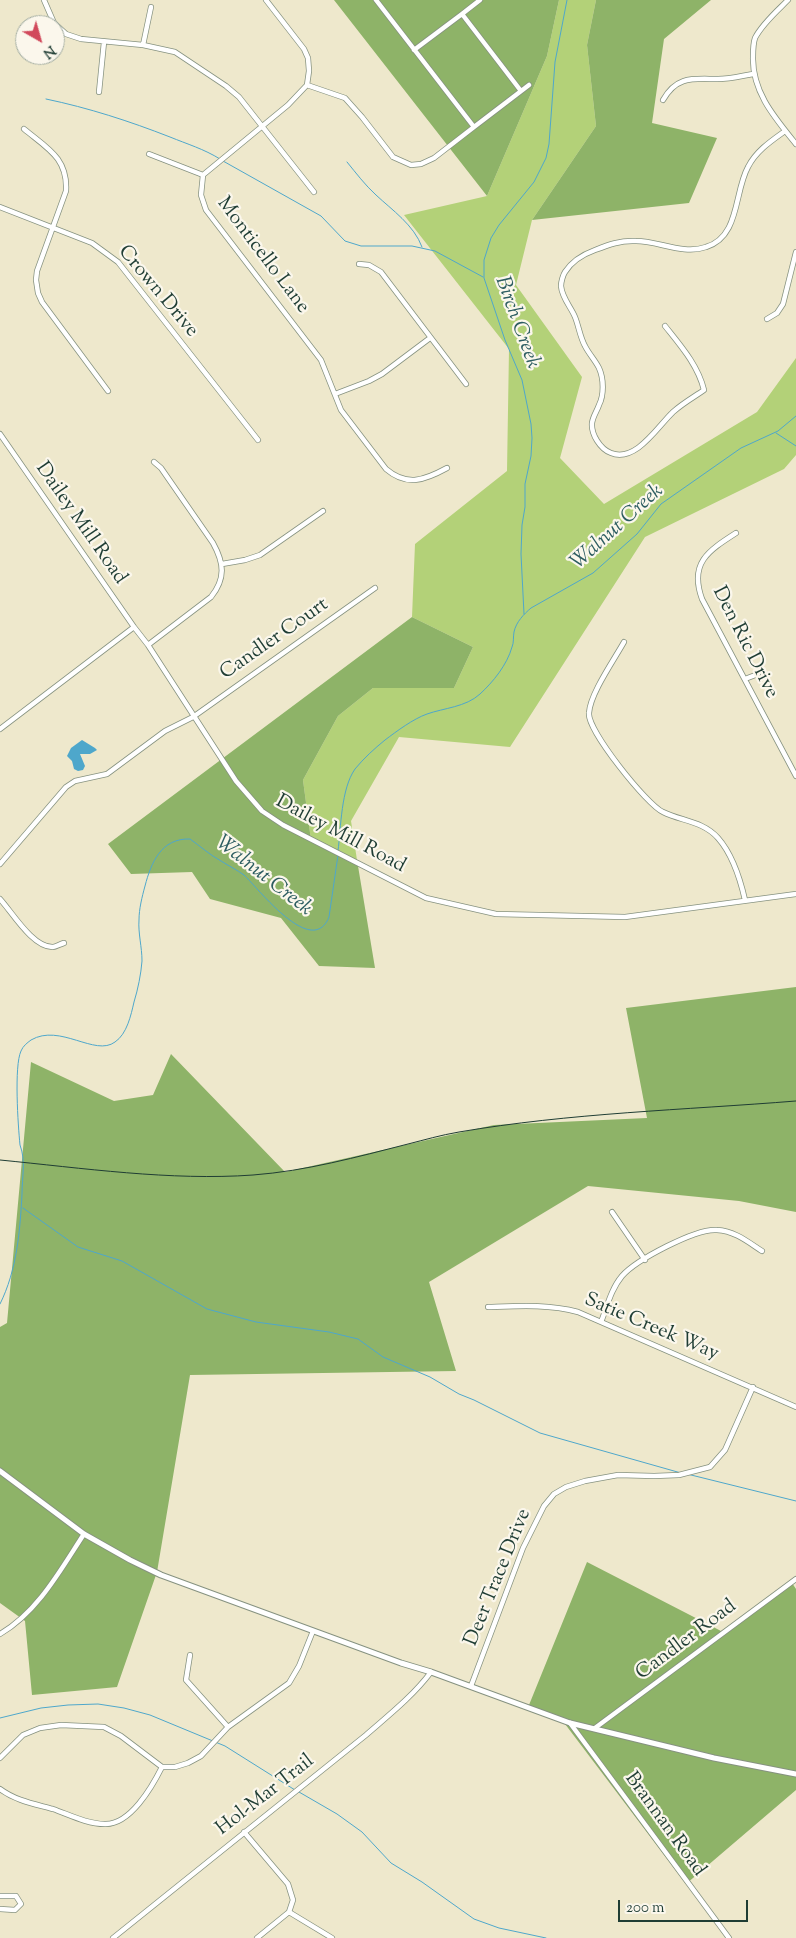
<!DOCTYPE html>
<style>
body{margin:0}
#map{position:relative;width:796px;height:1938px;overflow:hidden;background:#eee8cc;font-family:"Sorts Mill Goudy",serif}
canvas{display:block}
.north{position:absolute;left:15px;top:15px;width:50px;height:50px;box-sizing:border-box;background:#fbf7ec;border:1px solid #a3ada2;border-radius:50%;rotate:142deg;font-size:14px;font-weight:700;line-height:20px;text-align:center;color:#1f3d34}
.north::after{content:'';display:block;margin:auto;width:18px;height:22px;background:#d1495b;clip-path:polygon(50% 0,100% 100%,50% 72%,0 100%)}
.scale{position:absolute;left:618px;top:1900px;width:130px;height:22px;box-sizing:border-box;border:2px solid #1f3d34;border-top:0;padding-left:6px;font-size:15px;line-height:18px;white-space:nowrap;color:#1f3d34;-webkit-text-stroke:4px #fbf7ec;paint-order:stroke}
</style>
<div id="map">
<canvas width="796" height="1938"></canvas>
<div class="north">N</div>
<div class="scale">200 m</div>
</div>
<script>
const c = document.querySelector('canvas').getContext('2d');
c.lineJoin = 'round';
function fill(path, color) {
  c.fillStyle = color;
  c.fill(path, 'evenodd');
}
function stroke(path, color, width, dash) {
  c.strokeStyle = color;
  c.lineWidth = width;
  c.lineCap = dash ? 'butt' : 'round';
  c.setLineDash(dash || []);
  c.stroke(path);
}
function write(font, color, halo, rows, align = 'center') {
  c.font = font + ' "Sorts Mill Goudy",serif';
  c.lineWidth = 4.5;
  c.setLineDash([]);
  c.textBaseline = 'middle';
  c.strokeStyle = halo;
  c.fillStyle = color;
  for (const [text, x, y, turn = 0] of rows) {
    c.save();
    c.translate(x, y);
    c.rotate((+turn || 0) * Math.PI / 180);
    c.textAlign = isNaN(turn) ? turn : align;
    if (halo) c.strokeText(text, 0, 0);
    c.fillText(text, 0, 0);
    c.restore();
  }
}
const green = new Path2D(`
 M 559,0 L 596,0 L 587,45 L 596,126 L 532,220 L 516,285 L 582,377 L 560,458 L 604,504 L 757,412 L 796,358 L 796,455 L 784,469 L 645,537 L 510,747 L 399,737 L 351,821 L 357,860 L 311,840 L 303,780 L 338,716 L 373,688 L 454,688 L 473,647 L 412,617 L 415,544 L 507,471 L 509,349 L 404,215 L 487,196 L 547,56 Z`);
const forest = new Path2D(`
 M 334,0 L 559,0 L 547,56 L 487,196 Z
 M 596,0 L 711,0 L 664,39 L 652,123 L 717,138 L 689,203 L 532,220 L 596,126 L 587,45 Z
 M 412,617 L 473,647 L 454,688 L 373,688 L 338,716 L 303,780 L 311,840 L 357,860 L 375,968 L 319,966 L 281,918 L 210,899 L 192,872 L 131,874 L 108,844 Z
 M 796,987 L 796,1212 L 739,1201 L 588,1186 L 429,1282 L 456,1371 L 190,1375 L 157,1572 L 117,1687 L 32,1695 L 25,1621 L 0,1603 L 0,1327 L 7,1323 L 31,1062 L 114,1101 L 153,1095 L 171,1054 L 285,1172 L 494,1125 L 647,1118 L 626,1008 Z
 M 587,1562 L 721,1631 L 792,1583 L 796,1589 L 796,1790 L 686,1884 L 562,1720 L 529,1705 Z`);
const water = new Path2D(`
 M 82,740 L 95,748 L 97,750 L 90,754 L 80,754 L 85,766 L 83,770 L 78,771 L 74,769 L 72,761 L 67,756 L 71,748 Z`);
const stream = new Path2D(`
 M 46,99 C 89,108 129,121 170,137 C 187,144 204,149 220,159
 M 223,161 L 321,216 L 345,241 L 361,246 L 412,246 L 435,251 L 483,277
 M 347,162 C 356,173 365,185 376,195 C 392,210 414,225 422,247
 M 776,433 L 796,446
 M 524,614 L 521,554 L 522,525 L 525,507 L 525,484 L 531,456 L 532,438 L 531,424 L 522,380 L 505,340 L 484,278 L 484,260 L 491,238 L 499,225 L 534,182 L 546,158 L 549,144 L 555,62 L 567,0
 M 338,851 C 341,827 341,789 355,769 C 364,758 374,749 385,740 C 397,731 413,719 427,714 C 444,708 466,707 480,694 C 493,682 507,665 512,647 C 514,643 513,637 514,632 C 516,622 524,614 531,608 L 593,573 L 637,534 L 661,504 L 741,448 L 778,431 L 796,416
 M 23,1208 L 78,1247 L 122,1261 L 207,1309 L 256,1322 L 329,1332 L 358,1339 L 383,1357 L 430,1377 L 459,1394 L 474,1400 L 540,1433 L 681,1473
 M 0,1304 C 17,1270 20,1231 22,1194 C 22,1177 26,1161 20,1145 C 18,1125 14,1066 21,1051 C 23,1046 27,1043 31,1040 C 60,1023 95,1057 115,1042 C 127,1034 131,1015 134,1002 C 138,989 141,974 142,961 C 142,947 138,933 139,920 C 139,909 142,897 145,886 C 151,863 161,838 190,839 C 200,846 210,855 221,861 C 229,866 237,870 244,875 C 258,888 312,959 329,917 L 338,855
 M 687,1474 L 796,1501
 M 0,1718 L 41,1708 L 68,1705 L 98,1704 L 124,1708 L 150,1715 L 225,1746 L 295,1790
 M 299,1792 L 337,1814 L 362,1832 L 391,1863 L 422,1882 L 474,1919 L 499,1928 L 546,1938`);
const minor = new Path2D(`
 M 44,0 L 54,23 L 66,34 L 81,39 L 143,45 L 175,52 L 226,86 L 239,97 L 314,192
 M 266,0 L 304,49 L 308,58 L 309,71 L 307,85 L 288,105 L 203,175 L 201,195 L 206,210 L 321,360 L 341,410 L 386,469 C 407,487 425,480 447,468
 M 376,0 L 474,127 L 529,85
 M 788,0 C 777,11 762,24 755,38 C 753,44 753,50 753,57 C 752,92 775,118 796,144
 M 462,14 L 480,0
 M 143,45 L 151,7
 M 414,50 L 462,14 L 521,91
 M 307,85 L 345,98 L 362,117 L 393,157 L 411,165 L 421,164 L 434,158 L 474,127
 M 99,92 L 104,42
 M 663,100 C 677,75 694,79 718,79 C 730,79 741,76 753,74
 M 24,129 C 47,148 68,158 66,191 L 37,271 L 36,280 L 38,293 L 42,302 L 108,391
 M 149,154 L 203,175
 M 0,207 L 92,243 L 118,262 L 258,440
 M 359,264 L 369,265 L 381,272 L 466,384
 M 767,319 L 777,313 L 783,304 L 796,252
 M 665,326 C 680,345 698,365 704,390 C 694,397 683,403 673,412 C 658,426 636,463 611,453 C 600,449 591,434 592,423 C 593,416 597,411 599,405 C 604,395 604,379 599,368 C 595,360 589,354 585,346 C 580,337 579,327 575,317 C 571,307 562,298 561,286 C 561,282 563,275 565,272 C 572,261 584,254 595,250 C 608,245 621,240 636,241 C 659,241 683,255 706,247 C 740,237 734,192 748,167 C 756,151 771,141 785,131
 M 335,394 L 369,381 L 382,374 L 430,338
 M 0,434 L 134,627 L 148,645 L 236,781 L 262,811 L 283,825 L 426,898 L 496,914 L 625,917 L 796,894
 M 736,533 C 708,551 689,563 702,599 L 796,776
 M 222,564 L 245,560 L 260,555 L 323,511
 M 624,642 C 614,660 590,694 589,713 C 587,730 647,805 663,812 C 681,821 703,821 718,838 C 733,855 740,878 745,900
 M 148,645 L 211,597 C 226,578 224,563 213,543 L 161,468 L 154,462
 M 745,679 L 758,674
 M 0,729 L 134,627
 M 0,864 L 66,787 L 75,781 L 107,774 L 165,731 L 193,717 L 375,588
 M 0,899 C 12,912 33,948 53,947 C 56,947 60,944 64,943
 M 612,1212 L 645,1260
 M 488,1307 C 519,1306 548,1304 578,1312 L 796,1407
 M 601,1322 C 607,1307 611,1289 622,1276 C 636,1260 696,1228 717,1230 C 735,1231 748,1242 762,1251
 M 0,1634 C 38,1612 61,1569 84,1534
 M 190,1655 L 186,1680 L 228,1727
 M 471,1686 L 523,1548 L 544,1506 L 554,1494 L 566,1487 L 585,1481 L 618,1475 L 654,1476 L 679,1475 L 710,1467 L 725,1450 L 753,1387
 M 570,1723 L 729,1938
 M 595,1728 L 796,1579
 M 0,1758 L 23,1735 L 40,1728 L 61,1725 L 104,1727 L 121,1736 L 162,1767 L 175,1767 L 188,1763 L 201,1756 L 228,1727 L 289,1683 L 299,1666 L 313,1631
 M 0,1789 C 16,1801 35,1804 53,1809 C 70,1815 87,1824 105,1824 C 130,1825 152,1787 162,1767
 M 244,1832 L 288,1884 L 293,1900 L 289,1912 L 257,1938
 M 0,1896 L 16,1896 L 21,1904 L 15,1910 L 0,1909
 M 289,1912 L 332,1938
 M 113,1938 L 366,1735 C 389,1715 413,1696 431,1672`);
const major = new Path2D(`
 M 0,1471 L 84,1534 L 130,1560 L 161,1575 L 401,1663 L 431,1672 L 570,1723 L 714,1758 L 796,1774`);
const rail = new Path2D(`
 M 0,1160 C 82,1168 171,1181 253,1175 C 306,1171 357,1157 408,1144 C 424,1140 441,1135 459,1132 C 570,1113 684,1110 796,1101`);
const streetNames = [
 ["Monticello Lane",262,256,53],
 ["Crown Drive",157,292,50],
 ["Dailey Mill Road",80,524,55],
 ["Candler Court",275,640,-35],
 ["Den Ric Drive",744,643,63],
 ["Dailey Mill Road",340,835,28],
 ["Satie Creek Way",651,1328,23],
 ["Deer Trace Drive",499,1578,-68],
 ["Candler Road",687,1641,-37],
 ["Hol-Mar Trail",266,1796,-38],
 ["Brannan Road",664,1825,54]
];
const waterNames = [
 ["Birch Creek",516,323,70],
 ["Walnut Creek",618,528,-42],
 ["Walnut Creek",263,877,38]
];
fill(green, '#b3d178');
fill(forest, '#8eb368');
fill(water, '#4ea7cb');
stroke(stream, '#4ea7cb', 1);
stroke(minor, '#869280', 6);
stroke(major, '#869280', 7);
stroke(minor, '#fff', 4.5);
stroke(major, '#fff', 5);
stroke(rail, '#1f3d34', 1);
write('20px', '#1f3d34', '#fbf7ec', streetNames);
write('italic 21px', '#2d5d61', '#fbf7ec', waterNames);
</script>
